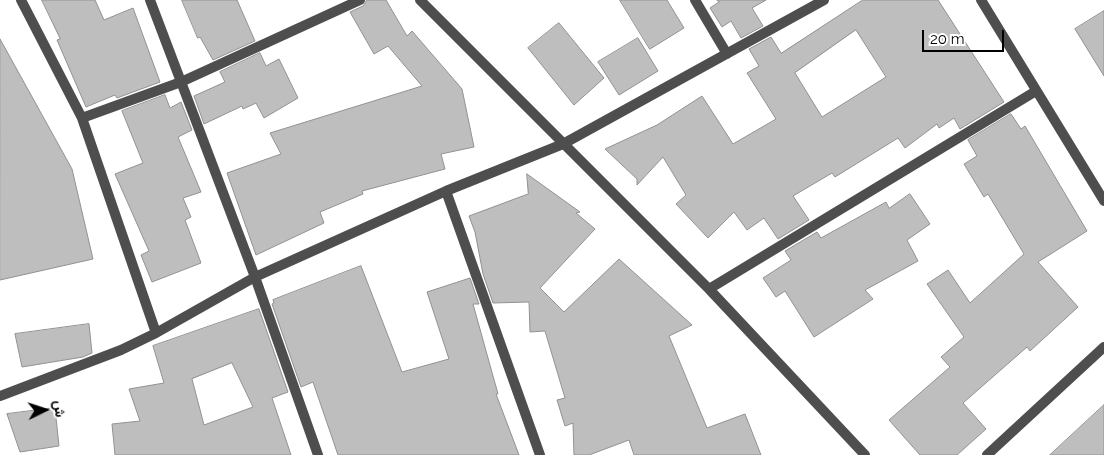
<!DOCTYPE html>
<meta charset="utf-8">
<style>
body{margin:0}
#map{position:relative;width:1104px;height:455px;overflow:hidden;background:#fff;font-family:Raleway,Vazirmatn,sans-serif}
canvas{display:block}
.north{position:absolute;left:20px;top:385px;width:50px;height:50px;-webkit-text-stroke:4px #fff;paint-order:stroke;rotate:86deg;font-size:14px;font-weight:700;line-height:20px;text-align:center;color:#000}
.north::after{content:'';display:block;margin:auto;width:18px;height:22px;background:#000;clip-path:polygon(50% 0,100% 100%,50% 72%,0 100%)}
.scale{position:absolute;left:922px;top:30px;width:82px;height:22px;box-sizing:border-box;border:2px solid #000;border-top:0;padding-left:6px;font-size:15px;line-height:18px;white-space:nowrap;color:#000;-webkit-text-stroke:4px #fff;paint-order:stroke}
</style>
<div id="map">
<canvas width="1104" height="455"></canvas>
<div class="north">ش</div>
<div class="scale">20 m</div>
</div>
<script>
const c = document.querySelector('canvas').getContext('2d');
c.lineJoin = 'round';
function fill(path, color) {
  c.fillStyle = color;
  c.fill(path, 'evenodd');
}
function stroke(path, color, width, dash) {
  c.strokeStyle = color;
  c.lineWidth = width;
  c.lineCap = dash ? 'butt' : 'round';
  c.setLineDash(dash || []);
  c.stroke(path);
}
const building = new Path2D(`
 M 42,0 L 95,0 L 104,20 L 133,8 L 160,82 L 117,98 L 115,95 L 86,107 L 57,40 L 60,39 Z
 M 182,0 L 237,0 L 255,41 L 213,60 L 200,37 L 198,38 Z
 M 367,0 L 386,0 L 407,36 L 412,31 L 462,89 L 474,147 L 441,154 L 445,169 L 362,191 L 363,194 L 320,212 L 324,223 L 256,255 L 227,173 L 281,154 L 270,133 L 422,86 L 388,46 L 374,54 L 350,12 L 363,6 Z
 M 620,0 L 667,0 L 684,28 L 650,49 Z
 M 717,0 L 766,0 L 752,8 L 763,26 L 741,38 L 731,21 L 722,27 L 710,8 L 719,2 Z
 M 863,0 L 938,0 L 1004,102 L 960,129 L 954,118 L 939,128 L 937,124 L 905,148 L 898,138 L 835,177 L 832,173 L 793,196 L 809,220 L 778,239 L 764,218 L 747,230 L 734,212 L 708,238 L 676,204 L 686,195 L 663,157 L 637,185 L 637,179 L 605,149 L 657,125 L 702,96 L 733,144 L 776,119 L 747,73 L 759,66 L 749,49 L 771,37 L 781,53 ZM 856,30 L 886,77 L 822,117 L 795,73 Z
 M 1104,11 L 1104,76 L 1075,29 Z
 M 559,23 L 604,78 L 574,105 L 528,48 Z
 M 638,38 L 658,71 L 619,95 L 598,62 Z
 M 0,39 L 72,169 L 93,259 L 0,280 Z
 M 260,53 L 266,66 L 279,59 L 298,98 L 264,118 L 256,103 L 243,109 L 242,106 L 204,124 L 194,96 L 225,82 L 220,72 Z
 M 165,95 L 170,108 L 181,102 L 192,130 L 178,137 L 201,192 L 183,198 L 191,217 L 185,220 L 201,263 L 152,282 L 141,255 L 149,251 L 115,174 L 143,163 L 122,111 Z
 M 1011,114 L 1021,129 L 1025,126 L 1087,231 L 1038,262 L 1078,307 L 1030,351 L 1027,347 L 963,403 L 986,429 L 957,455 L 920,455 L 889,420 L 950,367 L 941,357 L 964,337 L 927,284 L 948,270 L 970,303 L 1024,254 L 988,194 L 984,197 L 964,164 L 977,156 L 968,140 Z
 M 527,174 L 580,212 L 576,213 L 595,229 L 540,288 L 564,312 L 619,259 L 692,325 L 669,336 L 707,428 L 745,414 L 761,455 L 634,455 L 629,440 L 589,455 L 574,455 L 573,423 L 565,426 L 557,400 L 565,398 L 545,331 L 530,332 L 529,302 L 493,303 L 483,274 L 475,232 L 469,216 L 528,194 Z
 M 910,194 L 930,224 L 907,240 L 918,261 L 865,290 L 873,299 L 814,337 L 785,291 L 776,297 L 763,278 L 791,260 L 785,251 L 817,232 L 821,238 L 886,202 L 889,208 Z
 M 361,266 L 402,372 L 449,359 L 427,292 L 470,278 L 479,304 L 473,304 L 498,394 L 496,394 L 519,455 L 338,455 L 313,382 L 301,387 L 272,304 L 274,303 L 273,300 Z
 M 259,309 L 288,392 L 272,398 L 291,455 L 115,455 L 112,424 L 140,421 L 129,389 L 164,383 L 153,346 ZM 232,363 L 253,407 L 204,425 L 192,379 Z
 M 89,324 L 92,353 L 83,357 L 22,367 L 15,334 Z
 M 1104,405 L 1104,455 L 1050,455 Z
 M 55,408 L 59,446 L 20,452 L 7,414 Z`);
const minor = new Path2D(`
 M 21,0 L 82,118 L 156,333
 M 150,0 L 255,277 L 318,455
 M 420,0 L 709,289 L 865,455
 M 695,0 L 727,54
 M 82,118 L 181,82 L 360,0
 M 446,191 L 540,455
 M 709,289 L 1036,91
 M 0,396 L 121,350 L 156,333 L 255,277 L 446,191 L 563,144 L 824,0
 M 987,455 L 1104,347`);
const tertiary = new Path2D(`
 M 981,0 L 1104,201`);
fill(building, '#bebebe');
stroke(building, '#929292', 1);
stroke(minor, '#4e4e4e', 10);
stroke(tertiary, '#4e4e4e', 10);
</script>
